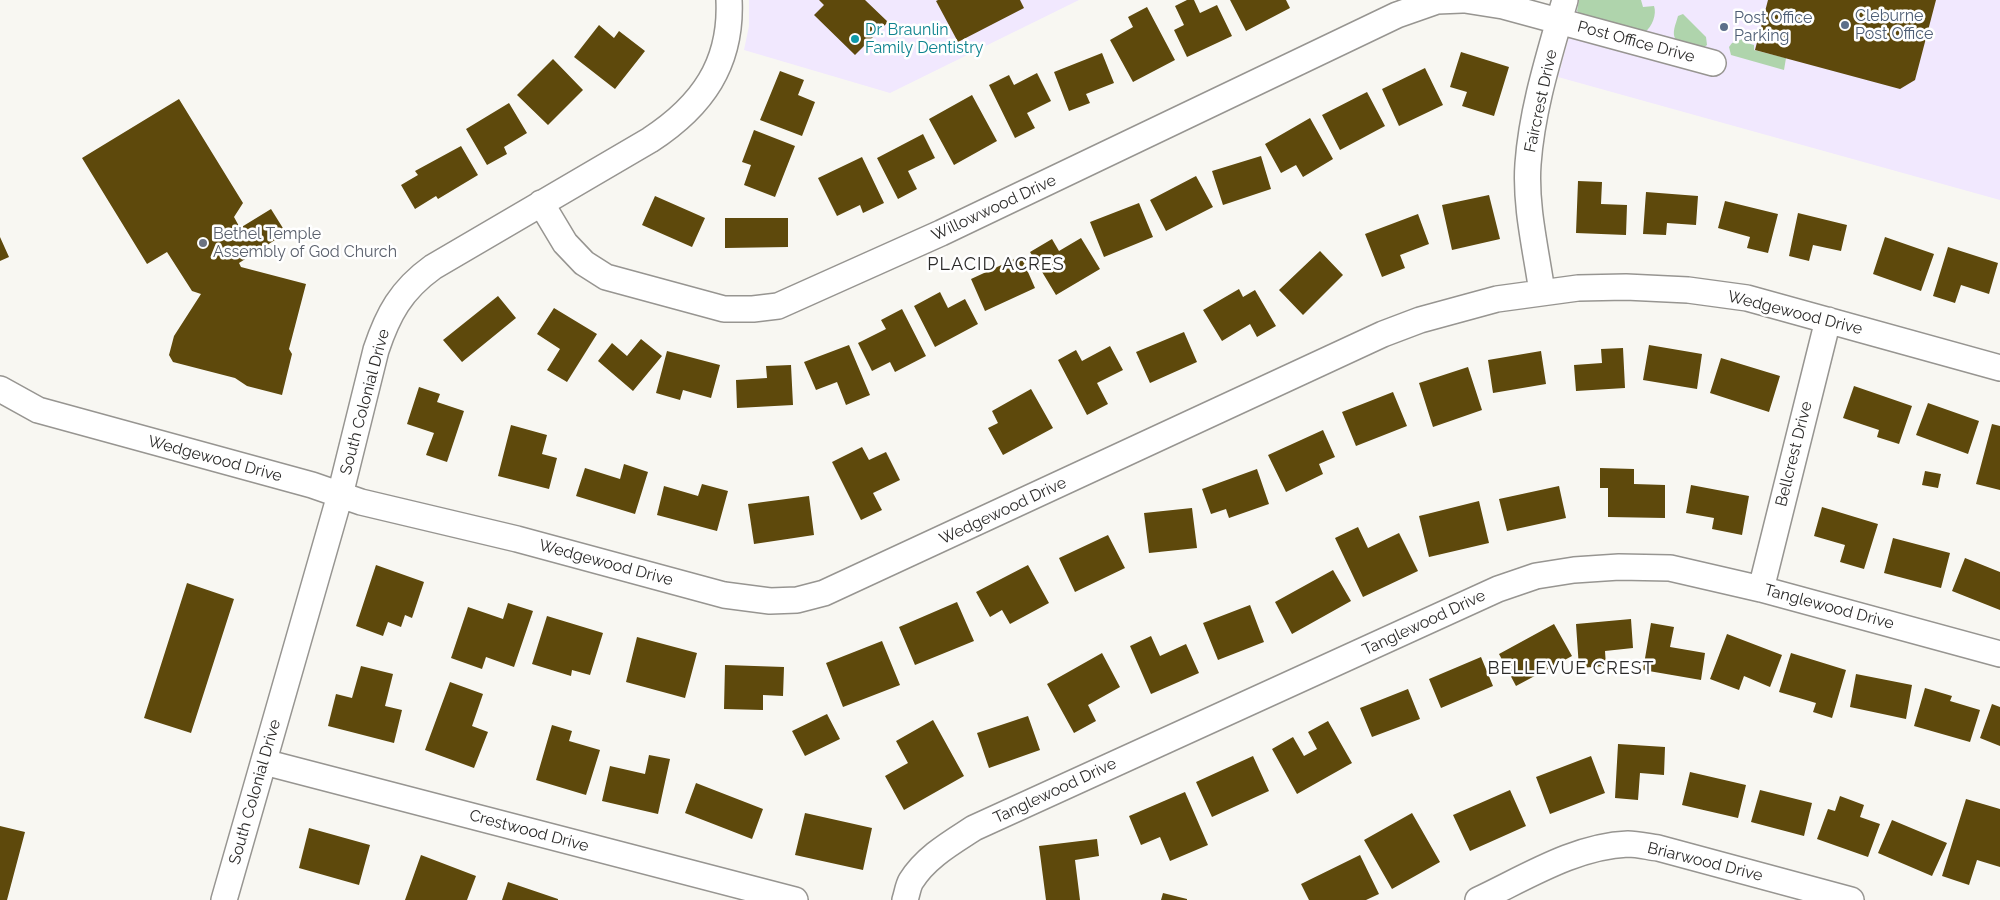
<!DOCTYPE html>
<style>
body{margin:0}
canvas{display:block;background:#f8f7f2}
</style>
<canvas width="2000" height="900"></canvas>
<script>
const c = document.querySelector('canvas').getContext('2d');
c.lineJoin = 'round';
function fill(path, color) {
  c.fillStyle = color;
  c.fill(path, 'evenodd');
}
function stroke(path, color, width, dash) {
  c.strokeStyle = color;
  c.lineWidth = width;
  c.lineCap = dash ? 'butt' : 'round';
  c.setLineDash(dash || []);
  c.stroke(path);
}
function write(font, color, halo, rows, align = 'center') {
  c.font = font + ' Raleway,sans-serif';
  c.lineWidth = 5;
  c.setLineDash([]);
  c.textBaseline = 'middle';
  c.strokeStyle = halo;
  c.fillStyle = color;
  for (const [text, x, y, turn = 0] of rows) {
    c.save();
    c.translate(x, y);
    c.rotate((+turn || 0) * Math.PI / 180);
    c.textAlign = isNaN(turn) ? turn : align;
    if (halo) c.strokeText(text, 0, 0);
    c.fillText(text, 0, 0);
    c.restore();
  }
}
const commercial = new Path2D(`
 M 749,0 L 1079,0 L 890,93 L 744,50 L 749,26 Z
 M 1579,0 L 2000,0 L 2000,200 L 1558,77 Z`);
const green = new Path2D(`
 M 1579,0 L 1641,0 L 1643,7 L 1654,6 C 1657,14 1652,27 1645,32 L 1582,15 L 1577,11 Z
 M 1683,14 L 1706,37 L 1707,45 L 1703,48 L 1676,40 C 1671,33 1676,24 1678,16 Z
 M 1748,37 L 1747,43 L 1754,45 L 1754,50 L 1786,58 L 1784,70 L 1731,55 L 1729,47 L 1732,43 Z`);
const building = new Path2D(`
 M 819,0 L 865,0 L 888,22 L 855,55 L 814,15 L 824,5 Z
 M 938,0 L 1020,0 L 1024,8 L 958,42 L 936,1 Z
 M 1187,0 L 1194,0 L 1200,13 L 1217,5 L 1232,36 L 1187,57 L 1174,30 L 1184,25 L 1175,6 Z
 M 1230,0 L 1286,0 L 1290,8 L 1246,31 Z
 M 1768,0 L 1936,0 L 1915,80 L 1900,89 L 1755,50 Z
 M 1147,7 L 1175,60 L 1133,82 L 1110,40 L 1133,27 L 1128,17 Z
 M 599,25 L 614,38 L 619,31 L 645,51 L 615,89 L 574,57 Z
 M 1461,52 L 1509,67 L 1494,116 L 1462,106 L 1467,92 L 1450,87 Z
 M 1102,53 L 1114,83 L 1086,94 L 1090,103 L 1069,111 L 1054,72 Z
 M 553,59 L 583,90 L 548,125 L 517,95 Z
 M 1425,68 L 1443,105 L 1399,126 L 1382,89 Z
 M 780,71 L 804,80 L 798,95 L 815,102 L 802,136 L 760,120 Z
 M 1037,73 L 1051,101 L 1027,113 L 1035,128 L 1015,138 L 989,85 L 1009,75 L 1014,85 Z
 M 1367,92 L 1385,126 L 1340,150 L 1322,115 Z
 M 972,95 L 997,141 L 954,165 L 929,119 Z
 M 179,99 L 243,203 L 234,217 L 240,228 L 271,209 L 286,233 L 239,263 L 241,267 L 306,284 L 289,349 L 292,354 L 282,395 L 247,386 L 235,378 L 173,362 L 169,355 L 174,336 L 201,294 L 192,291 L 167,252 L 147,264 L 82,158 Z
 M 509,103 L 527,133 L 504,147 L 507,154 L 487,165 L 466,129 Z
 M 1310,118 L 1333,159 L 1303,177 L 1296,165 L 1281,173 L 1265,144 Z
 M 754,130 L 795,146 L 775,197 L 744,185 L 751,165 L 742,162 Z
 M 923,134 L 935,158 L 908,171 L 917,189 L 898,199 L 877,158 Z
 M 461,146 L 478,175 L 438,199 L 436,196 L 415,209 L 401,185 L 418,175 L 415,171 Z
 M 1261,156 L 1271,189 L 1223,205 L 1212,171 Z
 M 862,157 L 884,203 L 863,213 L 860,205 L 837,216 L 818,178 Z
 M 1196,176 L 1213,207 L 1166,231 L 1150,200 Z
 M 1578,181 L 1602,182 L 1601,204 L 1627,205 L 1626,235 L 1576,233 Z
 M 1646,192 L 1698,196 L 1696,225 L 1667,223 L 1666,235 L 1643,234 Z
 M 1489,195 L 1500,239 L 1452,250 L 1442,205 Z
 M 655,196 L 705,218 L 692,247 L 642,225 Z
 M 1725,201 L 1778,214 L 1768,253 L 1747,248 L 1750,237 L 1718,228 Z
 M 1139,203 L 1153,237 L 1104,257 L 1090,222 Z
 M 1798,213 L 1847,225 L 1841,251 L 1813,245 L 1809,261 L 1789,256 Z
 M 1418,214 L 1429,244 L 1400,255 L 1405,268 L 1382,277 L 1365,234 Z
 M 725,218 L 788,218 L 788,247 L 725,248 Z
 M 0,237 L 9,257 L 0,261 Z
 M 1885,237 L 1934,254 L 1921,291 L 1873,274 Z
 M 1081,238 L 1100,269 L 1056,295 L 1030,252 L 1052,239 L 1059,251 Z
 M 1948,247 L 1998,263 L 1989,294 L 1961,285 L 1955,303 L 1933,296 Z
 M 1320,251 L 1343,275 L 1303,315 L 1279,290 Z
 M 1021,256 L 1035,288 L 985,311 L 971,279 Z
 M 1239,289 L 1243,297 L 1255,290 L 1276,326 L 1257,337 L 1250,324 L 1222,341 L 1203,310 Z
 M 940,292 L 948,308 L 965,299 L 978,324 L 935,347 L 914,306 Z
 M 498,296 L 516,318 L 462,362 L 443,340 Z
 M 554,308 L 597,334 L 567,382 L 547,370 L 560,349 L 537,334 Z
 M 902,309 L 926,356 L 895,372 L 890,362 L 872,371 L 858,343 L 886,329 L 881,320 Z
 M 1184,332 L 1197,362 L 1150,383 L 1136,352 Z
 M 641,339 L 662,356 L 633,391 L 598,361 L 612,343 L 627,356 Z
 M 849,345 L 870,395 L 846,405 L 837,382 L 816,390 L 804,362 Z
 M 1649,345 L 1702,354 L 1697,389 L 1643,380 Z
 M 1110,346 L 1123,370 L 1097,383 L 1108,404 L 1087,415 L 1058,360 L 1076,350 L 1082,361 Z
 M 1623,348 L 1625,388 L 1576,391 L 1574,365 L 1602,363 L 1601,349 Z
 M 667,351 L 720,365 L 711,398 L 683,390 L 680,400 L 656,393 Z
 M 1541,351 L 1546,384 L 1493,393 L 1488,360 Z
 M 1721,358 L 1780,376 L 1769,412 L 1710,393 Z
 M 791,365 L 793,405 L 737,408 L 736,380 L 767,378 L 766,366 Z
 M 1468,367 L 1482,410 L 1433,427 L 1419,383 Z
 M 1854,386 L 1912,406 L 1899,444 L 1877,437 L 1879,430 L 1843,418 Z
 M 419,387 L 440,394 L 437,402 L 464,411 L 447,462 L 426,455 L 434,433 L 407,424 Z
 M 1031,389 L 1053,428 L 1003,455 L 988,428 L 998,423 L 992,411 Z
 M 1393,392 L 1407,426 L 1356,446 L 1342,412 Z
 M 1928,403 L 1979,421 L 1968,454 L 1916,435 Z
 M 1992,424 L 2000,426 L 2000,490 L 1976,484 Z
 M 511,425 L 547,435 L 542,454 L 557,458 L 549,489 L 498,476 Z
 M 1323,430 L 1335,457 L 1319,464 L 1323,474 L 1286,492 L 1268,455 Z
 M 862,447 L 869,460 L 886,452 L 900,480 L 873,493 L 882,510 L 861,520 L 832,462 Z
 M 624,464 L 648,472 L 635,514 L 576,496 L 585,468 L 620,479 Z
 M 1600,468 L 1634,469 L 1634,484 L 1665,485 L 1665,518 L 1608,517 L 1608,488 L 1600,488 Z
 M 1257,469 L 1269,504 L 1229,518 L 1226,509 L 1211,514 L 1202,489 Z
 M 1925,471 L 1941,474 L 1938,488 L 1922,485 Z
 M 702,484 L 728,491 L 717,531 L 657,515 L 664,486 L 698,496 Z
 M 1691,485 L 1749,496 L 1742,535 L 1712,529 L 1714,518 L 1686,513 Z
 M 1559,486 L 1566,518 L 1507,531 L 1499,499 Z
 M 809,496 L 814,535 L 754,544 L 748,504 Z
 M 1479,501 L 1489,543 L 1429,557 L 1419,516 Z
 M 1822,507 L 1878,524 L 1864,569 L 1840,562 L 1845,545 L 1814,536 Z
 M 1192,508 L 1197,548 L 1149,553 L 1144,513 Z
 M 1358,527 L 1368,548 L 1399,533 L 1418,571 L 1363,597 L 1335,538 Z
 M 1108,535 L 1125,568 L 1075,592 L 1059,558 Z
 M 1893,538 L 1950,553 L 1941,588 L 1884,573 Z
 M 1965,558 L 2000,572 L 2000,610 L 1952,591 Z
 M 376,565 L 424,582 L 412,618 L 405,615 L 401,627 L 388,622 L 383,636 L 356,626 Z
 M 1028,565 L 1049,603 L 1010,624 L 1002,610 L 990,617 L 976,592 Z
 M 1333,570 L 1351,601 L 1292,634 L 1275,602 Z
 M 187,583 L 234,599 L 191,733 L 144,718 Z
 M 957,602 L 974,641 L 915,665 L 899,627 Z
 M 508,603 L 533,611 L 514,667 L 486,657 L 482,669 L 451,658 L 468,607 L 503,619 Z
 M 1250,605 L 1264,642 L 1218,660 L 1203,623 Z
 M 547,616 L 603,633 L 590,675 L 572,670 L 571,676 L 532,664 Z
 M 1631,619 L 1633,648 L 1605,651 L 1606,666 L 1579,668 L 1576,624 Z
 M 1651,623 L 1674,627 L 1670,647 L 1705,653 L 1701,680 L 1643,670 Z
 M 1554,624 L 1572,656 L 1516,686 L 1499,654 Z
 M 1727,634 L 1782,655 L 1770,687 L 1744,676 L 1739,690 L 1710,679 Z
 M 1151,636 L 1160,656 L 1186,644 L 1199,673 L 1151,694 L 1130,646 Z
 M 637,637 L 697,653 L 685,698 L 626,682 Z
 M 882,641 L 900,685 L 843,707 L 826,663 Z
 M 1102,653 L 1120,687 L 1088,705 L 1096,721 L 1074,733 L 1047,684 Z
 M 1791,653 L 1846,670 L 1832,718 L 1813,712 L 1816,703 L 1779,692 Z
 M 1481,657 L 1493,686 L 1441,708 L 1429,679 Z
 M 725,665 L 784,667 L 783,696 L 763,695 L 763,710 L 724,709 Z
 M 361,666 L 393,674 L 385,706 L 402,710 L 394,743 L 328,726 L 336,694 L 352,698 Z
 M 1856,674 L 1912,685 L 1906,719 L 1850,707 Z
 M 450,682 L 483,694 L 472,726 L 488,732 L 474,768 L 425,750 Z
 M 1925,688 L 1952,696 L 1950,701 L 1980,710 L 1970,742 L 1914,726 Z
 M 1408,689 L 1420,719 L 1372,737 L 1360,708 Z
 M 1992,704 L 2000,707 L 2000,746 L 1980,738 Z
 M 827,714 L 840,739 L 805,756 L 792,731 Z
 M 1028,716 L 1040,750 L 989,768 L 977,733 Z
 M 933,720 L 964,776 L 904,810 L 885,776 L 908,763 L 896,741 Z
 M 1328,721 L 1352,763 L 1297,794 L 1272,749 L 1293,737 L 1304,756 L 1317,749 L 1308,732 Z
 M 552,725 L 572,731 L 569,741 L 600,750 L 586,795 L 536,780 Z
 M 1618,744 L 1665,747 L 1664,775 L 1640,773 L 1638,800 L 1615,798 Z
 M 649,755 L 670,759 L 658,814 L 602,801 L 610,766 L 645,774 Z
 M 1253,756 L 1269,791 L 1212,817 L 1196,782 Z
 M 1591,756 L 1605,793 L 1550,814 L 1536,777 Z
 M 1690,772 L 1746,785 L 1738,818 L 1682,805 Z
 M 696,783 L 763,809 L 752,839 L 685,813 Z
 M 1510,790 L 1526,826 L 1470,851 L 1453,815 Z
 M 1760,790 L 1812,803 L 1804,836 L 1751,822 Z
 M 1185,792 L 1208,845 L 1170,861 L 1160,837 L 1141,845 L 1129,816 Z
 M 1840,796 L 1864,805 L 1860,817 L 1880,824 L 1868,857 L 1817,839 L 1828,809 L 1835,811 Z
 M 1966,799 L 2000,809 L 2000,867 L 1977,860 L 1969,885 L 1942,876 Z
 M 805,813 L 872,828 L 863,870 L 795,855 Z
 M 1412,813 L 1440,862 L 1392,889 L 1364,840 Z
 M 1892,820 L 1947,843 L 1932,876 L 1878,853 Z
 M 0,826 L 25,832 L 7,900 L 0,900 Z
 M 309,828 L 370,845 L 359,885 L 299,868 Z
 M 1097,839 L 1099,856 L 1075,860 L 1080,900 L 1046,900 L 1039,846 Z
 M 421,855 L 476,876 L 467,900 L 405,900 Z
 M 1360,855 L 1379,894 L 1366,900 L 1309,900 L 1301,884 Z
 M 508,882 L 558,899 L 558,900 L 502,900 Z
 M 1163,893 L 1187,899 L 1187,900 L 1161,900 Z`);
const minor = new Path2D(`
 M 1465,0 L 1503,6 L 1713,63
 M 541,203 L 565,243 L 584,263 L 606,277 L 724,309 L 753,309 L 778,306 L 941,233 L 1397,15 L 1437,1 L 1462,0
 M 1542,292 C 1536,250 1525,206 1528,164 C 1532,108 1550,53 1565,0
 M 0,389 L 38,410 L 312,485 L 361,502 L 517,539 L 724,595 L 770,601 L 797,600 L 824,593 L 1383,334 L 1420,320 L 1497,299 L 1578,288 L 1626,287 L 1688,290 L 1747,298 L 2000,368
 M 1761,589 L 1828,320
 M 264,762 L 795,900
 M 224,900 L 340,495 L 376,350 C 388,314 401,290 433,267 L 650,140 C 702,106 732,64 729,0
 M 905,900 C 907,894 908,886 911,881 C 926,857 951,843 974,828 L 1498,589 L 1536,576 L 1574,570 L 1619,567 L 1670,568 L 1761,589 L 2000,654
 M 1478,900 C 1525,878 1575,846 1628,844 C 1638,844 1649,847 1658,848 L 1851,900`);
const markers = [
 [1845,25,5,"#5c6f8a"],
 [1724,27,5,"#5c6f8a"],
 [855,39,5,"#0f9aa8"],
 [203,243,5,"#6b7280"]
];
const serviceNames = [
 ["Cleburne",1855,16],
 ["Post Office",1855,34],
 ["Post Office",1734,18],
 ["Parking",1734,36]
];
const cultureNames = [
 ["Dr. Braunlin",865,30],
 ["Family Dentistry",865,48]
];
const streetNames = [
 ["Post Office Drive",1636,42,15],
 ["Faircrest Drive",1541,101,-78],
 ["Willowwood Drive",994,208,-25],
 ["Wedgewood Drive",1795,313,14],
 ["South Colonial Drive",365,402,-75],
 ["Bellcrest Drive",1794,454,-76],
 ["Wedgewood Drive",215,459,15],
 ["Wedgewood Drive",1003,511,-25],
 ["Wedgewood Drive",606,563,15],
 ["Tanglewood Drive",1829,607,15],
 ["Tanglewood Drive",1424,623,-25],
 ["Tanglewood Drive",1055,791,-25],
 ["South Colonial Drive",255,792,-74],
 ["Crestwood Drive",529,831,15],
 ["Briarwood Drive",1705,862,14]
];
const worshipNames = [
 ["Bethel Temple",213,234],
 ["Assembly of God Church",213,252]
];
const neighbourhoodNames = [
 ["PLACID ACRES",996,265],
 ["BELLEVUE CREST",1571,669]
];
fill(commercial, '#f1e8fe');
fill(green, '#afd4ac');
fill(building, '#5e490c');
stroke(minor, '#979591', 28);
stroke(minor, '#fff', 25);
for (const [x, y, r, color] of markers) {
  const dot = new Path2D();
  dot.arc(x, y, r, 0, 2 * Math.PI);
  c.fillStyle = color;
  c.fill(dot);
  stroke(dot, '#fff', 2);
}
write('16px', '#4e5e75', '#fff', serviceNames, 'left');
write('16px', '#0d838f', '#fff', cultureNames, 'left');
write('16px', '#2b2a29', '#fff', streetNames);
write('16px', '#5b616d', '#fff', worshipNames, 'left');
c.letterSpacing = '1px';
write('18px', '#2b2a29', '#fff', neighbourhoodNames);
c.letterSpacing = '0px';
</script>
